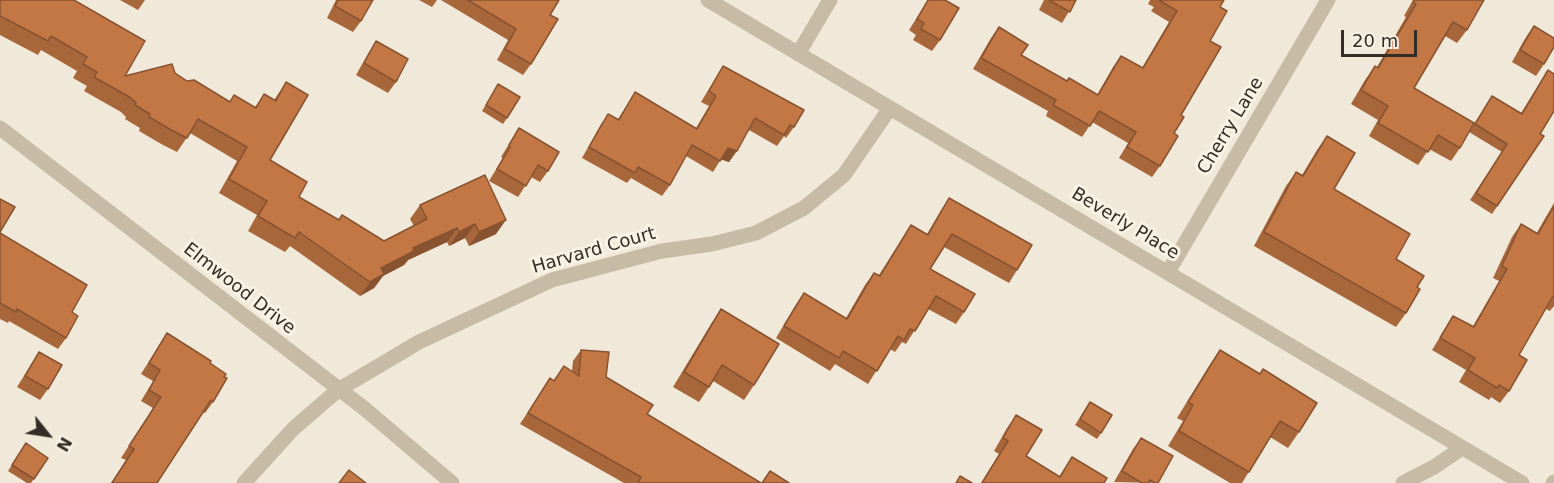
<!DOCTYPE html>
<style>
body{margin:0}
#map{position:relative;width:1554px;height:483px;overflow:hidden;background:#f0e9d9;font-family:"DejaVu Sans",sans-serif}
canvas{display:block}
.north{position:absolute;left:18px;top:405px;width:60px;height:60px;-webkit-text-stroke:4px #f8f2e5;paint-order:stroke;rotate:120deg;font-size:16px;font-weight:700;line-height:24px;text-align:center;color:#342d26}
.north::after{content:'';display:block;margin:auto;width:21px;height:27px;background:#342d26;clip-path:polygon(50% 0,100% 100%,50% 72%,0 100%)}
.scale{position:absolute;left:1341px;top:30px;width:76px;height:27px;box-sizing:border-box;border:3px solid #342d26;border-top:0;padding-left:8px;font-size:18px;line-height:21px;white-space:nowrap;color:#342d26;-webkit-text-stroke:4px #f8f2e5;paint-order:stroke}
</style>
<div id="map">
<canvas width="1554" height="483"></canvas>
<div class="north">N</div>
<div class="scale">20 m</div>
</div>
<script>
const c = document.querySelector('canvas').getContext('2d');
c.lineJoin = 'round';
function stroke(path, color, width, dash) {
  c.strokeStyle = color;
  c.lineWidth = width;
  c.lineCap = dash ? 'butt' : 'round';
  c.setLineDash(dash || []);
  c.stroke(path);
}
function fill(path, color) {
  c.fillStyle = color;
  c.fill(path, 'evenodd');
}
function write(font, color, halo, rows, align = 'center') {
  c.font = font + ' "DejaVu Sans",sans-serif';
  c.lineWidth = 6;
  c.setLineDash([]);
  c.textBaseline = 'middle';
  c.strokeStyle = halo;
  c.fillStyle = color;
  for (const [text, x, y, turn = 0] of rows) {
    c.save();
    c.translate(x, y);
    c.rotate((+turn || 0) * Math.PI / 180);
    c.textAlign = isNaN(turn) ? turn : align;
    if (halo) c.strokeText(text, 0, 0);
    c.fillText(text, 0, 0);
    c.restore();
  }
}
const minor = new Path2D(`
 M 708,0 L 1522,483
 M 798,54 L 830,0
 M 0,128 L 365,409 L 452,483
 M 1168,272 L 1328,0
 M 244,483 L 293,429 L 338,390 L 419,342 L 552,280 L 662,251 L 712,244 L 756,233 L 804,208 L 844,175 L 890,108
 M 1403,483 L 1434,467 L 1462,448`);
const tertiary = new Path2D(`
 M 1553,483 L 1554,482`);
const wall = new Path2D(`
 M 0,0 L 125,76 L 175,73 L 187,81 L 229,102 L 234,95 L 255,107 L 264,94 L 274,100 L 286,82 L 270,160 L 299,197 L 339,220 L 384,241 L 414,226 L 410,219 L 420,205 L 485,175 L 496,234 L 469,246 L 465,238 L 449,246 L 447,242 L 408,260 L 404,265 L 383,276 L 374,288 L 360,296 L 290,246 L 285,252 L 248,231 L 257,215 L 219,193 L 237,161 L 190,133 L 177,152 L 163,145 L 139,131 L 140,128 L 125,119 L 126,117 L 121,112 L 84,91 L 87,86 L 73,78 L 77,71 L 41,50 L 38,55 L 0,35 Z
 M 120,0 L 145,0 L 138,10 Z
 M 336,0 L 373,0 L 361,21 L 353,32 L 327,18 Z
 M 419,0 L 437,0 L 432,7 Z
 M 441,0 L 559,0 L 550,15 L 531,64 L 523,75 L 497,60 L 508,40 Z
 M 928,0 L 945,0 L 940,40 L 932,51 L 913,40 L 916,35 L 909,30 Z
 M 1044,0 L 1076,0 L 1062,23 L 1039,10 Z
 M 1150,0 L 1224,0 L 1220,7 L 1210,41 L 1181,115 L 1174,133 L 1160,166 L 1152,177 L 1119,158 L 1128,143 L 1092,122 L 1082,137 L 1046,116 L 1048,111 L 973,69 L 991,38 L 999,27 L 1021,55 L 1067,81 L 1097,95 L 1113,67 L 1121,56 L 1142,68 L 1169,22 L 1151,11 L 1154,7 L 1148,4 Z
 M 1413,0 L 1484,0 L 1467,30 L 1457,43 L 1445,36 L 1414,88 L 1460,148 L 1451,161 L 1429,149 L 1418,165 L 1369,136 L 1378,120 L 1351,104 L 1365,80 L 1375,66 L 1377,67 L 1406,17 L 1404,16 Z
 M 1534,26 L 1544,64 L 1536,76 L 1512,62 L 1526,37 Z
 M 376,41 L 396,82 L 388,93 L 356,75 L 369,52 Z
 M 723,66 L 794,127 L 786,138 L 784,136 L 777,146 L 749,130 L 729,162 L 721,159 L 713,172 L 686,156 L 670,185 L 662,196 L 631,178 L 627,183 L 582,158 L 601,124 L 608,114 L 618,119 L 635,92 L 696,128 L 709,106 L 701,102 L 716,77 Z
 M 1548,70 L 1540,134 L 1544,136 L 1492,214 L 1470,200 L 1502,152 L 1469,132 L 1492,96 L 1521,113 Z
 M 498,84 L 507,118 L 503,124 L 482,111 Z
 M 519,128 L 548,171 L 540,182 L 531,177 L 518,197 L 489,181 L 503,158 L 501,157 Z
 M 1327,136 L 1334,189 L 1396,259 L 1417,287 L 1406,313 L 1396,327 L 1254,246 L 1286,186 L 1296,172 L 1302,175 L 1317,150 Z
 M 949,198 L 1017,270 L 1009,283 L 944,247 L 930,269 L 964,312 L 956,324 L 928,309 L 906,344 L 902,342 L 895,352 L 890,349 L 868,384 L 835,364 L 830,371 L 776,338 L 795,306 L 804,293 L 846,318 L 865,285 L 874,273 L 879,275 L 911,225 L 927,234 L 941,210 Z
 M 1554,203 L 1554,306 L 1550,311 L 1546,309 L 1519,355 L 1509,391 L 1500,403 L 1491,397 L 1489,400 L 1459,382 L 1466,370 L 1432,350 L 1453,316 L 1473,326 L 1499,281 L 1493,278 L 1512,237 L 1521,224 L 1536,234 Z
 M 0,233 L 72,312 L 66,338 L 58,349 L 9,321 L 8,323 L 0,319 Z
 M 721,309 L 754,385 L 744,400 L 713,381 L 699,402 L 673,387 L 711,324 Z
 M 167,333 L 210,363 L 213,402 L 205,413 L 203,412 L 157,483 L 111,483 L 126,460 L 121,458 L 153,408 L 141,401 L 153,381 L 141,374 Z
 M 581,350 L 606,377 L 647,414 L 761,483 L 624,483 L 520,424 L 550,378 L 554,381 L 564,366 L 572,371 L 573,361 Z
 M 1220,350 L 1299,432 L 1288,448 L 1270,437 L 1242,483 L 1230,483 L 1168,446 L 1183,421 L 1177,418 L 1209,366 Z
 M 39,352 L 48,389 L 40,400 L 17,387 Z
 M 1086,408 L 1101,433 L 1097,439 L 1075,425 Z
 M 1016,415 L 1026,456 L 1059,477 L 1072,457 L 1104,483 L 981,483 L 999,454 L 994,451 L 1007,428 Z
 M 1141,438 L 1158,483 L 1114,482 L 1133,449 Z
 M 26,443 L 48,458 L 31,483 L 27,483 L 8,471 Z`);
const shadedWall = new Path2D(`
 M 728,148 L 737,151 L 729,162 L 720,159 Z
 M 506,220 L 496,234 L 469,246 L 479,232 Z
 M 475,224 L 465,238 L 449,246 L 459,232 Z
 M 457,228 L 447,242 L 408,260 L 404,265 L 383,276 L 374,288 L 360,296 L 370,282 L 381,268 L 413,248 Z`);
const building = new Path2D(`
 M 0,0 L 74,0 L 145,41 L 125,76 L 172,64 L 175,73 L 187,81 L 194,80 L 230,102 L 234,95 L 256,108 L 264,94 L 276,101 L 286,82 L 308,95 L 270,160 L 307,182 L 299,197 L 339,220 L 342,215 L 384,241 L 427,219 L 420,205 L 485,175 L 506,220 L 479,232 L 475,224 L 459,232 L 457,228 L 413,248 L 414,251 L 381,268 L 384,274 L 370,282 L 299,232 L 295,238 L 258,216 L 267,201 L 229,179 L 247,147 L 198,119 L 187,138 L 173,131 L 149,117 L 150,114 L 135,105 L 136,103 L 131,98 L 94,77 L 97,72 L 83,64 L 87,57 L 51,36 L 48,41 L 0,16 Z
 M 338,0 L 373,0 L 361,21 L 335,6 Z
 M 468,0 L 559,0 L 550,15 L 558,19 L 531,64 L 505,49 L 516,29 Z
 M 928,0 L 945,0 L 959,8 L 940,40 L 921,29 L 924,23 L 917,19 Z
 M 1049,0 L 1076,0 L 1070,12 Z
 M 1159,0 L 1224,0 L 1220,7 L 1227,11 L 1210,41 L 1221,47 L 1181,115 L 1184,117 L 1174,133 L 1178,136 L 1160,166 L 1127,147 L 1136,132 L 1099,111 L 1090,126 L 1053,105 L 1056,100 L 981,58 L 999,27 L 1028,45 L 1021,55 L 1067,81 L 1069,78 L 1098,95 L 1121,56 L 1143,68 L 1177,11 Z
 M 1414,0 L 1484,0 L 1467,30 L 1453,22 L 1414,88 L 1474,123 L 1460,148 L 1438,135 L 1428,152 L 1378,123 L 1388,106 L 1361,90 L 1375,66 L 1378,68 L 1416,4 L 1413,2 Z
 M 1534,26 L 1554,38 L 1554,47 L 1544,64 L 1520,50 Z
 M 376,41 L 408,59 L 396,82 L 364,63 Z
 M 723,66 L 804,110 L 794,127 L 790,125 L 784,135 L 755,118 L 737,151 L 728,148 L 720,161 L 692,145 L 670,185 L 638,167 L 635,173 L 589,147 L 608,114 L 619,120 L 635,92 L 697,129 L 716,96 L 709,91 Z
 M 1548,70 L 1554,74 L 1554,111 L 1540,134 L 1544,136 L 1497,206 L 1476,193 L 1507,144 L 1475,124 L 1492,96 L 1522,114 Z
 M 498,84 L 520,97 L 507,118 L 486,105 Z
 M 519,128 L 559,152 L 548,171 L 538,165 L 526,186 L 497,169 L 510,147 L 509,145 Z
 M 1327,136 L 1355,153 L 1334,189 L 1410,234 L 1396,259 L 1424,276 L 1417,287 L 1420,289 L 1406,313 L 1264,232 L 1296,172 L 1303,176 Z
 M 949,198 L 1032,245 L 1017,270 L 952,234 L 930,269 L 975,294 L 964,312 L 936,296 L 915,331 L 910,329 L 904,340 L 898,336 L 877,371 L 843,351 L 839,358 L 784,326 L 804,293 L 847,319 L 874,273 L 880,276 L 911,225 L 928,235 Z
 M 0,199 L 15,207 L 0,232 Z
 M 1554,206 L 1554,296 L 1553,296 L 1519,355 L 1527,360 L 1509,391 L 1499,385 L 1497,388 L 1468,370 L 1475,358 L 1440,338 L 1453,316 L 1474,327 L 1507,269 L 1502,266 L 1521,224 L 1538,234 Z
 M 0,233 L 87,285 L 72,312 L 78,316 L 66,338 L 17,309 L 16,312 L 0,303 Z
 M 721,309 L 779,344 L 754,385 L 722,365 L 709,387 L 684,372 Z
 M 167,333 L 211,361 L 210,363 L 226,374 L 224,377 L 227,378 L 213,402 L 211,400 L 157,483 L 112,483 L 134,449 L 129,446 L 161,397 L 149,390 L 160,370 L 149,363 Z
 M 581,350 L 609,352 L 606,377 L 653,405 L 647,414 L 761,483 L 638,483 L 641,477 L 528,413 L 550,378 L 554,381 L 564,366 L 579,376 Z
 M 1220,350 L 1260,374 L 1263,369 L 1317,403 L 1299,432 L 1280,421 L 1249,472 L 1179,431 L 1193,405 L 1188,402 Z
 M 39,352 L 62,365 L 48,389 L 25,376 Z
 M 1090,402 L 1112,415 L 1101,433 L 1080,419 Z
 M 1016,415 L 1042,430 L 1026,456 L 1060,477 L 1072,457 L 1107,478 L 1104,483 L 982,483 L 1008,441 L 1003,438 Z
 M 1141,438 L 1173,456 L 1158,483 L 1155,483 L 1150,480 L 1148,483 L 1142,483 L 1122,471 Z
 M 26,443 L 48,458 L 34,479 L 12,465 Z
 M 349,470 L 366,483 L 339,483 Z
 M 770,471 L 789,483 L 762,483 Z
 M 960,476 L 972,483 L 956,483 Z`);
const streetNames = [
 ["Cherry Lane",1231,126,-59],
 ["Beverly Place",1125,224,31],
 ["Harvard Court",594,251,-16],
 ["Elmwood Drive",239,289,38]
];
stroke(minor, '#c8bba6', 15);
stroke(tertiary, '#c8bba6', 15);
fill(wall, '#a8663b');
fill(shadedWall, '#885330');
fill(building, '#c37745');
stroke(building, '#885330', 1.5);
write('18px', '#342d26', '#f8f2e5', streetNames);
</script>
